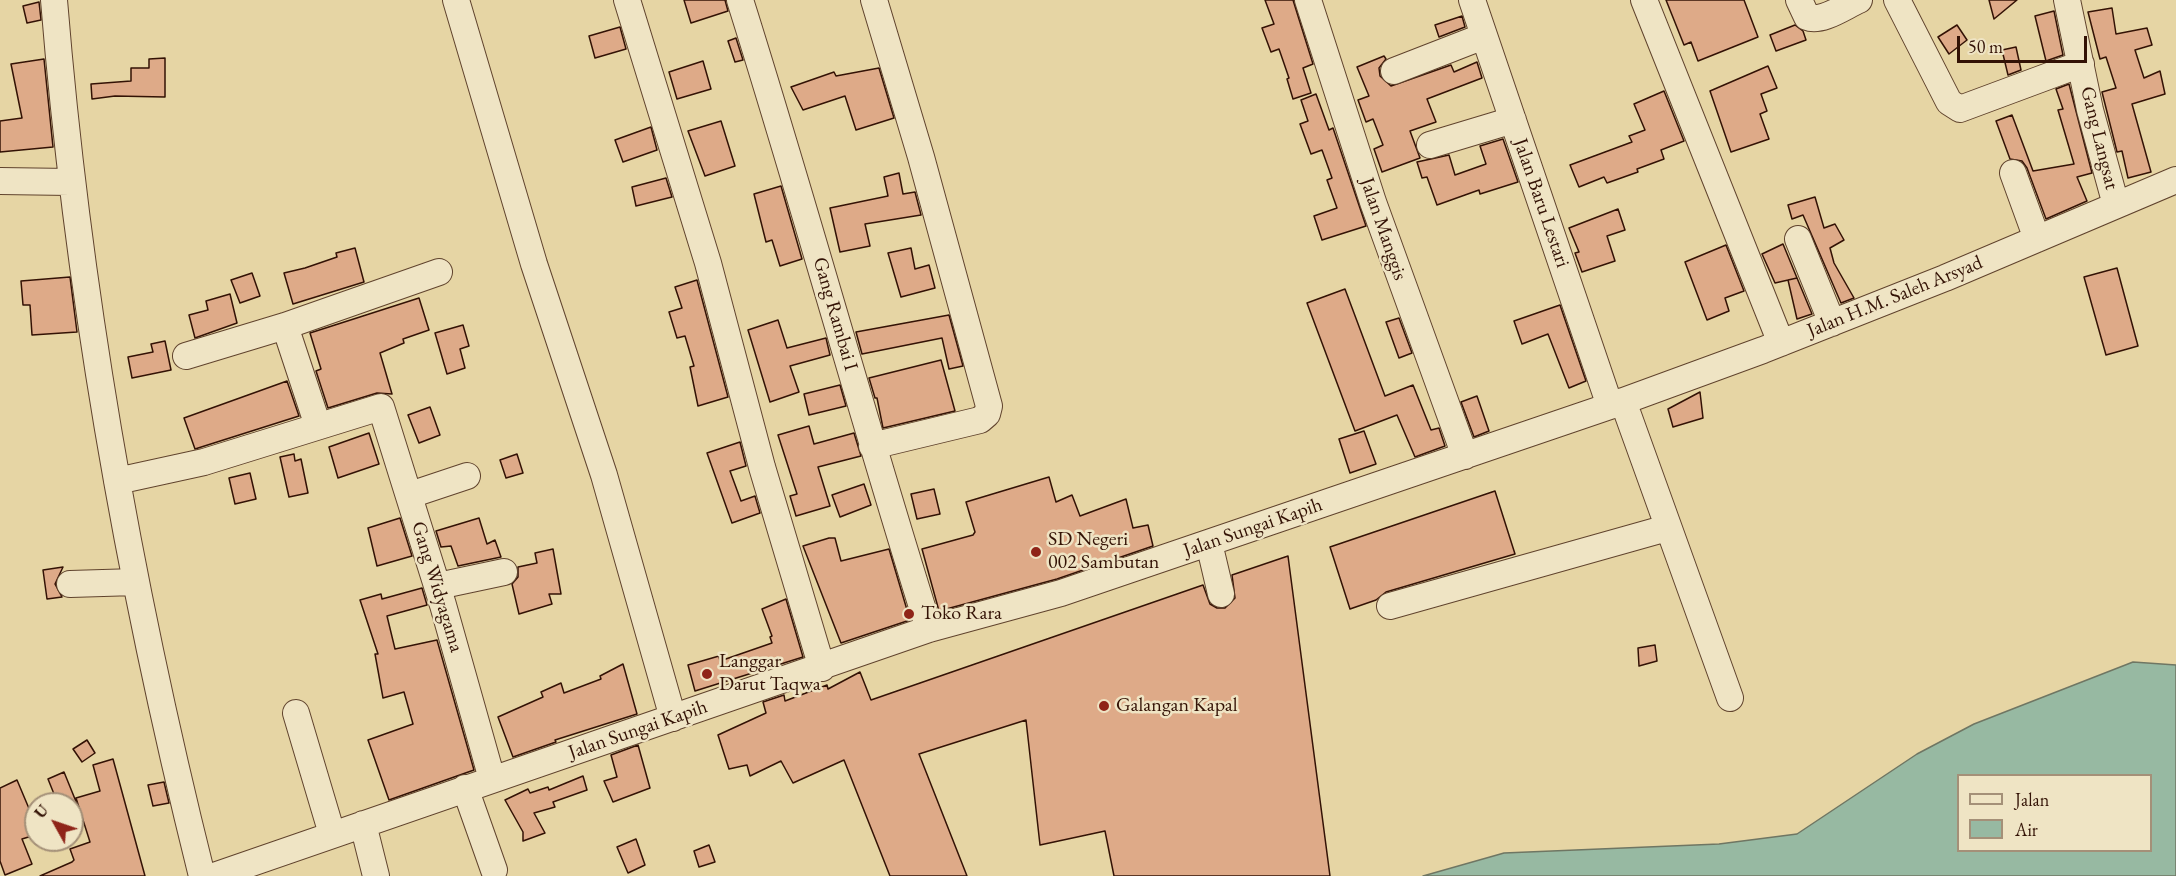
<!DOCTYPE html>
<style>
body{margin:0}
#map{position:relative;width:2176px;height:876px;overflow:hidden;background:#e6d5a4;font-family:"EB Garamond",serif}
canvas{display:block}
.legend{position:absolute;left:1957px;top:774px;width:195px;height:78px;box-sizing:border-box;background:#efe4c4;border:2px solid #a49078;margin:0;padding:8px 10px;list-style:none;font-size:18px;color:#331205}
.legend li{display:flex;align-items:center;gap:12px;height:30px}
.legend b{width:30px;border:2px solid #a49078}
.north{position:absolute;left:24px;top:792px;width:60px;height:60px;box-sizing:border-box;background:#efe4c4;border:2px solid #a49078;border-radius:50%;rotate:310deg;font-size:16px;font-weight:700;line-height:24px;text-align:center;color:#331205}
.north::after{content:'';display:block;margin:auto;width:21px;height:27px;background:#8f2418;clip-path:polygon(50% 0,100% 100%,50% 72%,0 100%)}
.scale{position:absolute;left:1957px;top:36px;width:130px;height:27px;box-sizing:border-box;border:3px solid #331205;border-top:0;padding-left:8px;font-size:18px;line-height:21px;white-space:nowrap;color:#331205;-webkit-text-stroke:4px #efe4c4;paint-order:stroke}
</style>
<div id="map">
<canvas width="2176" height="876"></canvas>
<ul class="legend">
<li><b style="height:8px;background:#efe4c4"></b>Jalan</li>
<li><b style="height:16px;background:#97b9a2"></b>Air</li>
</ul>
<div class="north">U</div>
<div class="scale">50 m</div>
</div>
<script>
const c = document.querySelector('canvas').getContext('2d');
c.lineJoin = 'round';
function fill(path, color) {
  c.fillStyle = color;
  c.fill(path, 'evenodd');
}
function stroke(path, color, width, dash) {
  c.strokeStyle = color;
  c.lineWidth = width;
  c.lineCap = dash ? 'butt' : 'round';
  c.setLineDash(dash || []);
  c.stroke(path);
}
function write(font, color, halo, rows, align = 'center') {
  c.font = font + ' "EB Garamond",serif';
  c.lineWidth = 5;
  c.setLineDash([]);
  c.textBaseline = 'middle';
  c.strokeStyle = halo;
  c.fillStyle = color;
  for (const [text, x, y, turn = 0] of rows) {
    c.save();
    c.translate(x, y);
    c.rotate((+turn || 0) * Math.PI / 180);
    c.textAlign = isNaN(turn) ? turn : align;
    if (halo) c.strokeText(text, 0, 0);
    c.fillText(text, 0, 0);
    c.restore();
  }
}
const water = new Path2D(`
 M 2133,662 L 2176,665 L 2176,876 L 1423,876 L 1504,853 L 1719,844 L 1797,834 L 1917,754 L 1974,724 ZM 1958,776 L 2150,776 L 2150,850 L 1958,850 Z`);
const building = new Path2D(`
 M 684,0 L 725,0 L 728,11 L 691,23 Z
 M 1265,0 L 1293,0 L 1313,64 L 1303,68 L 1311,93 L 1293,99 L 1287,79 L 1289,78 L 1279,49 L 1271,52 L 1262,28 L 1274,24 Z
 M 1666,0 L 1744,0 L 1758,37 L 1698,61 L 1691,42 L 1684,45 Z
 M 1989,0 L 2017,0 L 1994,19 Z
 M 39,2 L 41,20 L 27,23 L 23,6 Z
 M 2112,8 L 2116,34 L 2147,28 L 2152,45 L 2135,50 L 2144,78 L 2160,71 L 2165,94 L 2132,104 L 2151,172 L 2128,178 L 2122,151 L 2117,152 L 2102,92 L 2116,88 L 2106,57 L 2100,59 L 2088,12 Z
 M 2054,11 L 2063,55 L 2046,61 L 2035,16 Z
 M 1462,16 L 1465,27 L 1439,37 L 1435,25 Z
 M 1795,25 L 1803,31 L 1806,40 L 1776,51 L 1770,35 Z
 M 1957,25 L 1967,40 L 1949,54 L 1938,37 Z
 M 620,27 L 626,49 L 595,58 L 589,36 Z
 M 736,38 L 743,60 L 735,62 L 728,41 Z
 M 2016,47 L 2021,70 L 2008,75 L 2002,50 Z
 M 1384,56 L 1386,59 L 1379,68 L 1380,76 L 1391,86 L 1451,65 L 1454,72 L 1477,62 L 1482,78 L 1427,99 L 1436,122 L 1410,131 L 1420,158 L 1382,172 L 1374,149 L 1383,145 L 1373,119 L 1366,122 L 1358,100 L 1369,96 L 1357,67 Z
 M 165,58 L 165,97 L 115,96 L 92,99 L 91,84 L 131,81 L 131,68 L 149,68 L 149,59 Z
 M 44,59 L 53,147 L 0,152 L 0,121 L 22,118 L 11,64 Z
 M 703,61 L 711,89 L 677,99 L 669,72 Z
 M 1768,66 L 1777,88 L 1761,94 L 1767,111 L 1760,114 L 1769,139 L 1731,152 L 1710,91 Z
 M 879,68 L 894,118 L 856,130 L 845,96 L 803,110 L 791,87 L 834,72 L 836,76 Z
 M 2069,84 L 2092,173 L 2077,177 L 2087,201 L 2046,219 L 2027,168 L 2022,161 L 2010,159 L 1996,121 L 2012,115 L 2033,171 L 2074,164 L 2058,110 L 2063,109 L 2056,89 Z
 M 1664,91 L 1684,141 L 1661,150 L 1664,159 L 1637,169 L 1638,172 L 1607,183 L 1604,177 L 1579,187 L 1570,165 L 1632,142 L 1629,136 L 1645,130 L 1634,104 Z
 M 1316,94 L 1329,130 L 1333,128 L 1366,226 L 1322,240 L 1314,216 L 1337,208 L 1327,180 L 1332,178 L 1322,150 L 1311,154 L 1300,124 L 1308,121 L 1301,100 Z
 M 721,121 L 735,166 L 705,176 L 688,131 Z
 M 651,127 L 657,150 L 623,162 L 615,140 Z
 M 1503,139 L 1518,182 L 1480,194 L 1479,190 L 1437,205 L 1427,177 L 1422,178 L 1417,162 L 1449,155 L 1455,175 L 1486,164 L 1480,146 Z
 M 899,173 L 903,194 L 915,192 L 921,215 L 865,224 L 870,246 L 840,252 L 830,208 L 888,196 L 884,177 Z
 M 666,178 L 672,197 L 636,206 L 632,187 Z
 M 781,186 L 802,259 L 780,266 L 772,240 L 766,242 L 754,194 Z
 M 1815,197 L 1824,228 L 1835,224 L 1844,240 L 1830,248 L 1834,263 L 1854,298 L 1841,303 L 1803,215 L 1792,219 L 1788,205 Z
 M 1618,209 L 1625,230 L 1607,236 L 1615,261 L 1582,272 L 1575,253 L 1579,252 L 1569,228 Z
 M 1783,244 L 1797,278 L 1775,283 L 1762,254 Z
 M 1726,245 L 1744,291 L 1725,298 L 1729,311 L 1707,320 L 1685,262 Z
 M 355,248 L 364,282 L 293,304 L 284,273 L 305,268 L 337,257 L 336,253 Z
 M 911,248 L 915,269 L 929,265 L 935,288 L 901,297 L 888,253 Z
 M 2117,268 L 2138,346 L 2106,355 L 2084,277 Z
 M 252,273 L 260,296 L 240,303 L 231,280 Z
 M 70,277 L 77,332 L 32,335 L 30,305 L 23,305 L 21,281 Z
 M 1797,278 L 1812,314 L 1797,319 L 1788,280 Z
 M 697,280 L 728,397 L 698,406 L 690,367 L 694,366 L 685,336 L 677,338 L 669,312 L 682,308 L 675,287 Z
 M 1345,289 L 1385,396 L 1413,385 L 1431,430 L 1439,428 L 1445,446 L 1415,457 L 1397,415 L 1355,431 L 1307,303 Z
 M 230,294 L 237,323 L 195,338 L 189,315 L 208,310 L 206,301 Z
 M 419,298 L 429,330 L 403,339 L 404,343 L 380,353 L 392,394 L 377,393 L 328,408 L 316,371 L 321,369 L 310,333 Z
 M 1560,305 L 1586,381 L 1569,388 L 1548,334 L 1522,344 L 1514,321 Z
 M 949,315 L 963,366 L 949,369 L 942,338 L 862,354 L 856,332 Z
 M 1399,318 L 1412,353 L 1399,358 L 1386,322 Z
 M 778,320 L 787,348 L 826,338 L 830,355 L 790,366 L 799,392 L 770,402 L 748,330 Z
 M 463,325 L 469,346 L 460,349 L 465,368 L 447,374 L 435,333 Z
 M 165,341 L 171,370 L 132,378 L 128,357 L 153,352 L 151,344 Z
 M 941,360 L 955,411 L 883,428 L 877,398 L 875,398 L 869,378 Z
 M 287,381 L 299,416 L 195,449 L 184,418 Z
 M 840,385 L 846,406 L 809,415 L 804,394 Z
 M 1700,392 L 1703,418 L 1673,427 L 1668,409 Z
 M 1477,396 L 1489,431 L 1474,437 L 1461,402 Z
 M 430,407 L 440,435 L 419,443 L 408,415 Z
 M 809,426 L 814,444 L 854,433 L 861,456 L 818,467 L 830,506 L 796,516 L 790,496 L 797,494 L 778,435 Z
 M 1364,431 L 1376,464 L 1350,473 L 1339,439 Z
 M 369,433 L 379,464 L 338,478 L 329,447 Z
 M 740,442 L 746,466 L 730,471 L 741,501 L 755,496 L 760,513 L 732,523 L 707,453 Z
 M 294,454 L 295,461 L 301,459 L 308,493 L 289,497 L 280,457 Z
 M 517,454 L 523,473 L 506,478 L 500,460 Z
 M 250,473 L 256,499 L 235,504 L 229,478 Z
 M 1049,477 L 1056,502 L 1072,495 L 1080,516 L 1126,499 L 1133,528 L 1148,525 L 1153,546 L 1057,579 L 939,611 L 922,549 L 973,535 L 975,532 L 966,502 Z
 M 864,484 L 871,505 L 840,517 L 832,495 Z
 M 934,489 L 940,514 L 917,519 L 911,494 Z
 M 1495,491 L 1515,554 L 1386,592 L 1376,600 L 1350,609 L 1330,547 Z
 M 400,518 L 412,556 L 377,566 L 368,528 Z
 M 479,518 L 487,544 L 495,540 L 501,557 L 458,566 L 451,546 L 441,547 L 436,531 Z
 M 829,538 L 835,538 L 841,561 L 889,549 L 910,620 L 841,643 L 803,546 Z
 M 553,549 L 561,594 L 549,594 L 552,604 L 519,614 L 512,584 L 518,577 L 518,567 L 537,563 L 535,553 Z
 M 1288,556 L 1330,876 L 1114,876 L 1105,831 L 1040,845 L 1026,720 L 919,754 L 967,876 L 890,876 L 844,760 L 793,783 L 781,761 L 750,776 L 747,765 L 729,769 L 718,735 L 766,713 L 763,702 L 784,695 L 785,701 L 827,685 L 828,689 L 860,672 L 871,700 L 1203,585 L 1210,604 L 1217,608 L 1225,608 L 1235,598 L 1232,575 Z
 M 63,567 L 55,584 L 62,597 L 47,599 L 43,570 Z
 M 422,588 L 427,605 L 387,616 L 395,649 L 437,640 L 474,770 L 389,800 L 368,740 L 413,724 L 404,692 L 383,698 L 375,654 L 378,654 L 360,600 L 381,594 L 382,599 Z
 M 786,599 L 803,657 L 695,691 L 688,665 L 719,656 L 720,661 L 772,643 L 770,637 L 772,636 L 762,609 Z
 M 1655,645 L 1657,661 L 1639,666 L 1638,648 Z
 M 623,664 L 637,714 L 555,740 L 556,742 L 513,757 L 498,717 L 543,697 L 541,692 L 561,683 L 564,693 L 601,679 L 600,676 Z
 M 87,740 L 95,753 L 82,762 L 73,749 Z
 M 638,745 L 650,788 L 613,802 L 604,781 L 617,777 L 611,755 Z
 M 113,759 L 145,876 L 40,876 L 72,862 L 74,860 L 70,849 L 90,842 L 76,798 L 100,791 L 93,765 Z
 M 64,772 L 77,804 L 58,804 L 48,779 Z
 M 583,776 L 587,790 L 553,802 L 555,807 L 534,813 L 545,833 L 523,841 L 523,832 L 505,800 L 528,789 L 530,793 L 548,787 L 549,790 Z
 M 17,780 L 33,818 L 29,820 L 35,835 L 22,839 L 32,864 L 5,875 L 0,861 L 0,788 Z
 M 164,782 L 169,803 L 153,806 L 148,785 Z
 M 636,839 L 645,865 L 628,873 L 617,847 Z
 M 709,845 L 715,862 L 699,867 L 694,851 Z`);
const minor = new Path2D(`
 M 54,0 C 78,296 130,588 202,876
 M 456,0 L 534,264 L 604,475 L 673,718
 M 627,0 L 708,263 L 762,467 L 822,668
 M 740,0 C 806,209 863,420 929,629
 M 1308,0 L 1373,202 L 1465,456
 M 1472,0 L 1610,406
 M 1644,0 L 1781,343
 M 1799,0 L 1807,17 C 1822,23 1845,6 1859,0
 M 1897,0 L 1949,102 L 1960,109 L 2081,64
 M 2067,0 L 2090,110 L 2116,205
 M 1394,71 L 1484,36
 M 1430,145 L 1513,120
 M 2013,173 L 2037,239
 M 0,181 L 70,182
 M 1798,239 L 1832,323
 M 285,326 L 318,426
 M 186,356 L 285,326 L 439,272
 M 1623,401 L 1730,698
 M 872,446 L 980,420 L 987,414 L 989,406 L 921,157 L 874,0
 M 117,481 L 204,462 L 381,407 L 443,605 L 492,779
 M 410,495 L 467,476
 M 1209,543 L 1221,594
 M 70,584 L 136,582
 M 438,586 L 504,572
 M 1390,606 L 1667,528
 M 296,713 L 332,834
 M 465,788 L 494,870
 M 363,824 L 376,876
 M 214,876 L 929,629 L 1061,593 L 1610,406 L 1763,350 L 1945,278 L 2176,180`);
const markers = [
 [1036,552,6,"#8f2418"],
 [909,614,6,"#8f2418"],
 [707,674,6,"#8f2418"],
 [1104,706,6,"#8f2418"]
];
const streetNames = [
 ["Gang Langsat",2099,138,76],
 ["Jalan Baru Lestari",1541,203,71],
 ["Jalan Manggis",1383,229,71],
 ["Jalan H.M. Saleh Arsyad",1895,297,-22],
 ["Gang Rambai I",835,314,74],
 ["Jalan Sungai Kapih",1253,528,-19],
 ["Gang Widyagama",437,587,73],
 ["Jalan Sungai Kapih",638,730,-19]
];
const poiNames = [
 ["SD Negeri",1048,540],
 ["002 Sambutan",1048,563],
 ["Toko Rara",921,614],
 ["Langgar",719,662],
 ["Darut Taqwa",719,685],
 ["Galangan Kapal",1116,706]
];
fill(water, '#97b9a2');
stroke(water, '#6f7663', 1.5);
fill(building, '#deaa88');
stroke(building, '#331205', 1.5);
stroke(minor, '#60432d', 28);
stroke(minor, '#efe4c4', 26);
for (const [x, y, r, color] of markers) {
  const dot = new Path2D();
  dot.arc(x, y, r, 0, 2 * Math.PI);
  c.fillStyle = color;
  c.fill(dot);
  stroke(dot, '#efe4c4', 2);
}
write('20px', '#331205', '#efe4c4', streetNames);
write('20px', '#331205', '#efe4c4', poiNames, 'left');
</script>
